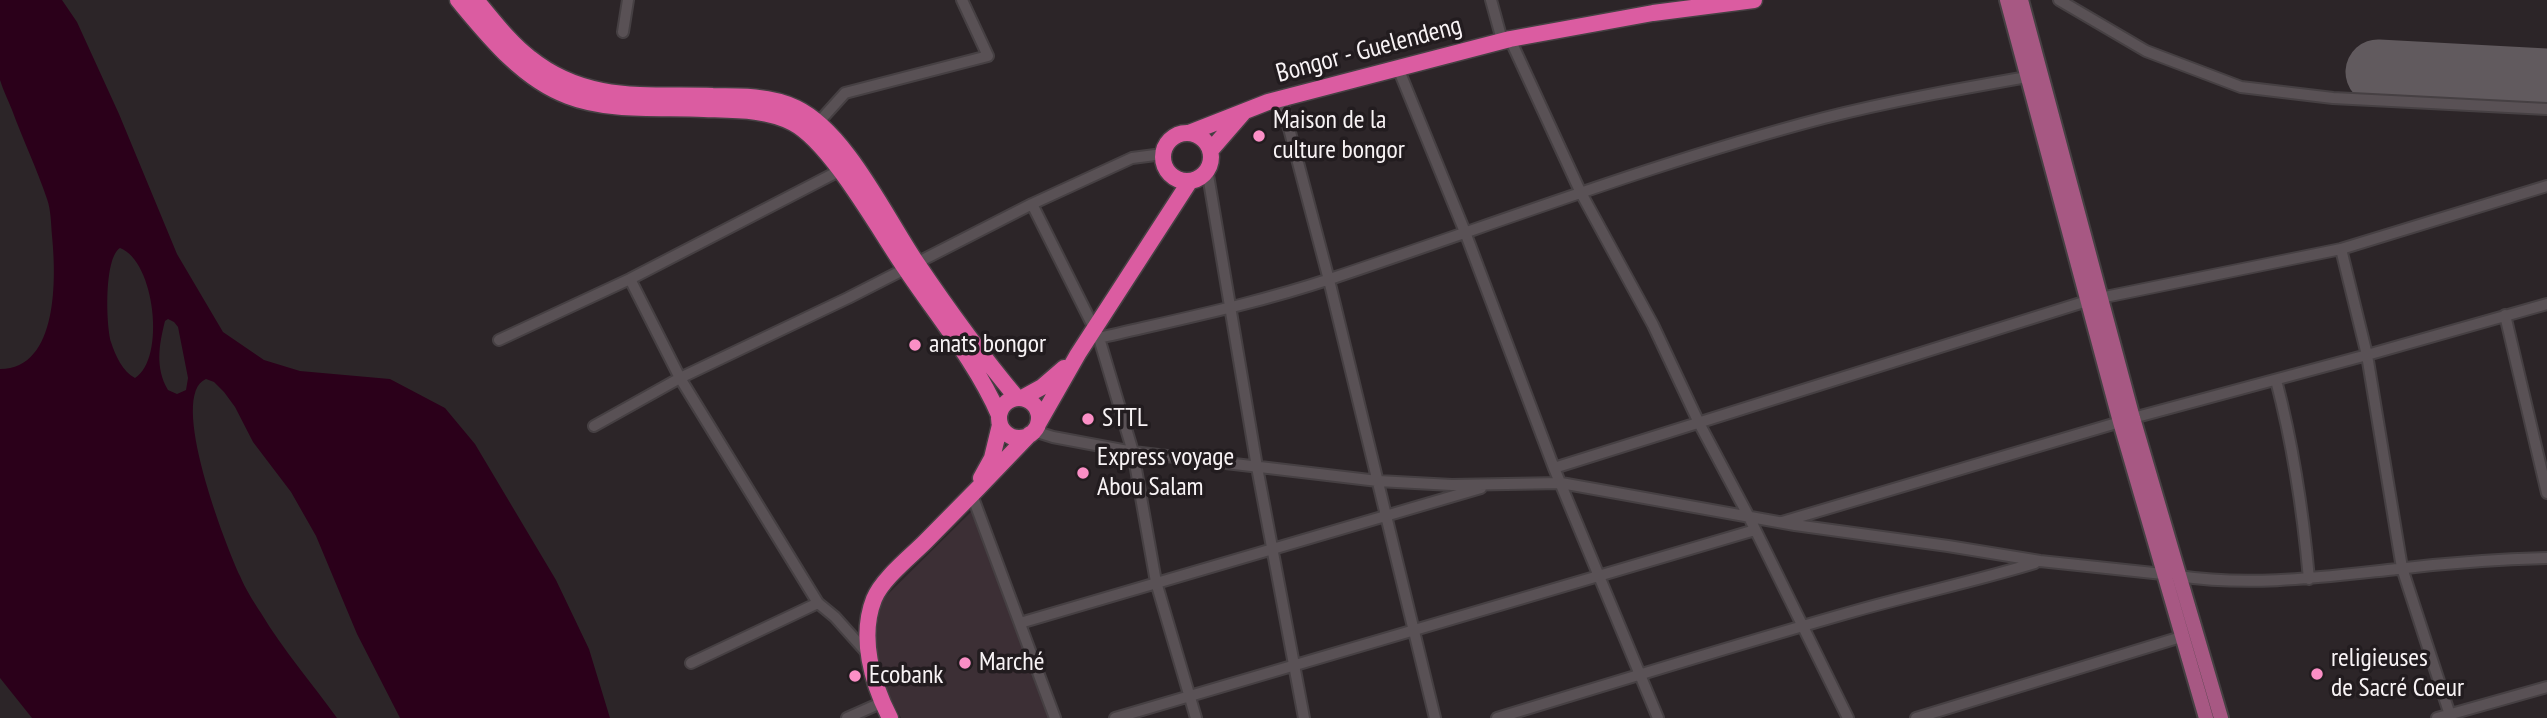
<!DOCTYPE html>
<meta charset="utf-8">
<style>
body{margin:0}
canvas{display:block;background:#2c2528}
</style>
<canvas width="2547" height="718"></canvas>
<script>
const c = document.querySelector('canvas').getContext('2d');
c.lineJoin = 'round';
function fill(path, color) {
  c.fillStyle = color;
  c.fill(path, 'evenodd');
}
function stroke(path, color, width, dash) {
  c.strokeStyle = color;
  c.lineWidth = width;
  c.lineCap = dash ? 'butt' : 'round';
  c.setLineDash(dash || []);
  c.stroke(path);
}
function write(font, color, halo, rows, align = 'center') {
  c.font = font + ' "PT Sans Narrow",sans-serif';
  c.lineWidth = 7;
  c.setLineDash([]);
  c.textBaseline = 'middle';
  c.strokeStyle = halo;
  c.fillStyle = color;
  for (const [text, x, y, turn = 0] of rows) {
    c.save();
    c.translate(x, y);
    c.rotate((+turn || 0) * Math.PI / 180);
    c.textAlign = isNaN(turn) ? turn : align;
    if (halo) c.strokeText(text, 0, 0);
    c.fillText(text, 0, 0);
    c.restore();
  }
}
const built = new Path2D(`
 M 979,504 L 1062,718 L 901,718 L 884,686 L 875,646 L 880,602 Z`);
const water = new Path2D(`
 M 0,0 L 62,0 L 77,22 L 119,114 L 177,254 L 223,332 L 264,360 L 300,371 L 390,379 L 445,408 L 475,444 L 556,580 L 589,649 L 610,718 L 400,718 L 357,634 L 316,536 L 291,492 L 253,442 L 235,407 L 224,392 L 214,382 L 206,379 C 167,395 226,546 240,576 C 245,588 253,601 261,613 C 283,650 312,683 337,718 L 32,718 L 0,678 L 0,369 C 59,369 56,276 52,236 C 51,224 51,210 47,199 C 37,169 23,140 12,110 C 8,100 3,90 0,80 C 0,63 0,20 0,0 ZM 120,248 C 155,261 166,359 135,378 C 123,372 115,355 111,342 C 106,324 104,258 120,248 ZM 168,319 L 174,322 L 178,327 L 188,378 L 186,390 L 177,394 L 168,390 C 155,368 159,345 165,321 Z`);
const runway = new Path2D(`
 M 2378,72 L 2547,81`);
const minor = new Path2D(`
 M 1491,0 L 1502,40
 M 2059,0 L 2146,51 L 2241,87 L 2333,98 L 2547,109
 M 623,32 L 628,0
 M 1510,39 L 1580,191 L 1653,325 L 1699,423 L 1749,517 L 1848,718
 M 1398,68 L 1465,232 L 1554,468 L 1658,718
 M 1281,98 L 1329,280 L 1435,718
 M 818,123 L 845,93 L 988,56 L 962,0
 M 1207,169 L 1257,467 L 1304,718
 M 1032,204 L 1099,338 L 1133,452 L 1156,582 L 1196,718
 M 2341,249 L 2367,355 L 2402,568 L 2451,718
 M 630,279 L 680,378 L 818,603 L 835,617 L 868,654
 M 2100,298 L 2341,249 L 2547,186
 M 2505,315 L 2547,493
 M 1099,338 C 1176,320 1255,304 1330,279 C 1495,224 1656,162 1824,118 C 1891,101 1959,89 2027,77
 M 499,340 L 630,279 L 839,171
 M 2276,380 C 2293,445 2303,511 2309,579
 M 2133,418 L 2367,355 L 2547,304
 M 594,426 L 680,378 L 848,298 L 1032,204 L 1132,158 L 1163,154
 M 1034,431 L 1053,437 L 1133,452 L 1378,481 L 1452,485 L 1561,483 L 1795,525 L 1948,546 L 2040,561 L 2163,574
 M 1554,468 L 2087,301
 M 972,495 L 1055,718
 M 1782,522 L 2120,422
 M 2178,576 C 2252,587 2323,577 2397,569 C 2447,563 2497,559 2547,558
 M 1020,623 L 1481,488
 M 691,663 L 818,603
 M 847,718 L 883,702
 M 1115,718 L 1755,530
 M 1497,718 C 1616,682 1735,645 1855,611 C 1915,594 1976,581 2035,563
 M 1916,718 L 2181,637
 M 2437,718 L 2547,687`);
const major = new Path2D(`
 M 2007,0 L 2120,422 L 2206,718
 M 2021,0 L 2133,418 L 2221,718`);
const highway = new Path2D(`
 M 458,0 C 488,36 522,79 568,96 C 609,112 661,107 704,109 C 733,110 767,109 793,123 C 831,143 879,230 905,268 C 937,316 976,362 999,415
 M 476,0 C 493,20 509,42 530,58 C 586,103 645,94 713,96 C 739,96 772,96 796,108 C 846,132 885,216 916,262 C 947,308 981,355 1017,398
 M 1189,133 L 1268,102 L 1510,39 L 1653,13 L 1754,0
 M1163 157a24 24 0 1 1 48 0a24 24 0 1 1-48 0Z
 M 1210,151 L 1243,113
 M 1022,398 L 1042,387 L 1064,368
 M999 418a20 20 0 1 1 40 0a20 20 0 1 1-40 0Z
 M 1038,424 L 1078,354 L 1190,181
 M 981,478 L 992,458 L 1000,425
 M 890,718 C 872,683 859,637 874,599 C 882,579 910,557 925,542 C 960,507 995,471 1030,434`);
const markers = [
 [1259,136,7,"#fb8fc6"],
 [915,345,7,"#fb8fc6"],
 [1088,419,7,"#fb8fc6"],
 [1083,473,7,"#fb8fc6"],
 [965,663,7,"#fb8fc6"],
 [2317,674,7,"#fb8fc6"],
 [855,676,7,"#fb8fc6"]
];
const streetNames = [
 ["Bongor - Guelendeng",1369,50,-15]
];
const poiNames = [
 ["Maison de la",1273,121],
 ["culture bongor",1273,151],
 ["anats bongor",929,345],
 ["STTL",1102,419],
 ["Express voyage",1097,458],
 ["Abou Salam",1097,488],
 ["religieuses",2331,659],
 ["de Sacré Coeur",2331,689],
 ["Marché",979,663],
 ["Ecobank",869,676]
];
fill(built, '#3c2f35');
fill(water, '#2b001a');
stroke(runway, '#615a5e', 65);
stroke(minor, '#464043', 14);
stroke(major, '#464043', 18);
stroke(highway, '#464043', 19);
stroke(minor, '#595155', 10);
stroke(major, '#a75883', 14);
stroke(highway, '#db5ca1', 16);
for (const [x, y, r, color] of markers) {
  const dot = new Path2D();
  dot.arc(x, y, r, 0, 2 * Math.PI);
  c.fillStyle = color;
  c.fill(dot);
  stroke(dot, '#221c1f', 2.5);
}
write('26px', '#f8f3f5', '#221c1f', streetNames);
write('26px', '#f8f3f5', '#221c1f', poiNames, 'left');
</script>
